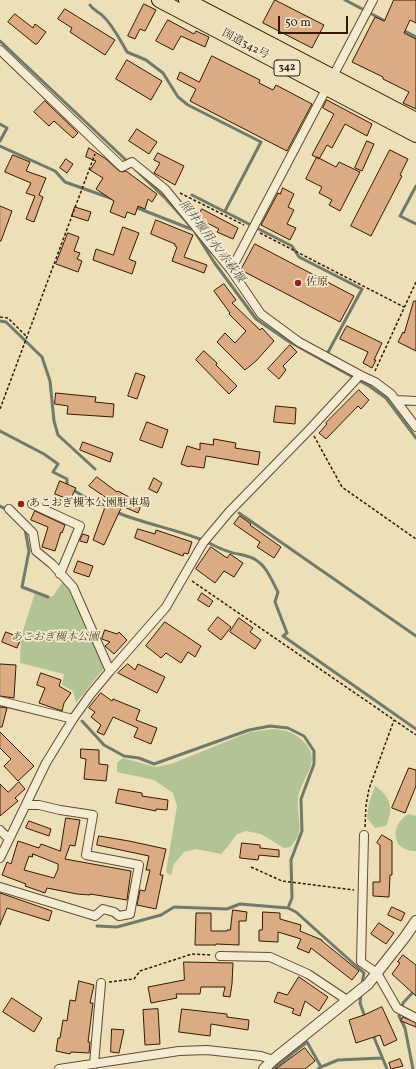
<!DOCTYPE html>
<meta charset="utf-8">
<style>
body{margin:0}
#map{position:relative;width:416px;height:1069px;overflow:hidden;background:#ede0b9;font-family:Vollkorn,serif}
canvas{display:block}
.scale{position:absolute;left:278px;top:16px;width:70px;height:18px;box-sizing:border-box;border:2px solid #371903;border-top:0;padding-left:5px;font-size:12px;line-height:14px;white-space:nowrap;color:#371903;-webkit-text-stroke:3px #f3ebd2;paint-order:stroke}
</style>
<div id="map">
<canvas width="416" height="1069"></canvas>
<div class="scale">50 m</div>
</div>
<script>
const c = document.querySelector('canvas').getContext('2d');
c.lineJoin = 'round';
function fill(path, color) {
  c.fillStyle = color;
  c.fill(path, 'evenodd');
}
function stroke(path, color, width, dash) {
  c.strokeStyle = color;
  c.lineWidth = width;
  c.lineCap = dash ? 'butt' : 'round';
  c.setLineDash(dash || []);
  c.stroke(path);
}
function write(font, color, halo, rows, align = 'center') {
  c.font = font + ' Vollkorn,"Noto Serif JP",serif';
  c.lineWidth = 3.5;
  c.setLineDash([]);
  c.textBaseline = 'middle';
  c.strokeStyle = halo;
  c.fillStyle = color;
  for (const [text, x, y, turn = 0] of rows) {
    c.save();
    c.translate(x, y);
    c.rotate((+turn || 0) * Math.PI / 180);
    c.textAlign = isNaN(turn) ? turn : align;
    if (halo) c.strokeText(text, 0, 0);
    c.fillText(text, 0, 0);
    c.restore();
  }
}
const green = new Path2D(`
 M 64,580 L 105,667 L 76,703 L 73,691 L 62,685 L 64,674 L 20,663 L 21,637 L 35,593 L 47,598 L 53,596 Z
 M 274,729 C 286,730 293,732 302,740 C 325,761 301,776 298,799 C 297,809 301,826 299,834 C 298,838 293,843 291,847 L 284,848 L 261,834 L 246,831 L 237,834 L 229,845 L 221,854 L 196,849 L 184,852 L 174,864 L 171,876 L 166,872 L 177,806 L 173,793 L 154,780 L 117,772 L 117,763 L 123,758 L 155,767 L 171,764 L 250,732 Z
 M 375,786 C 391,797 394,809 386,826 L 375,828 L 367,818 L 369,803 Z
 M 409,814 L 416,816 L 416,851 C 390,852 390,823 409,814 Z`);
const stream = new Path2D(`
 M 345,0 L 387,22
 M 90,5 C 93,10 97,11 102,15 C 113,25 120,40 127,52 L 146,60 L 163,73 L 178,97 L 188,105 L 261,142 L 225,211
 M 401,29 L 416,37
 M 0,41 L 128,162
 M 0,124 L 7,128 L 0,141
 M 0,146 L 55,171 L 65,182 L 113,199
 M 136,170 L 166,199 L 193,229 L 214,262 L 256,319 L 288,341 L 369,386 L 386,398 L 416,438
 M 416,186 L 400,216 L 416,224
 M 192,195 L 292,246 L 299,257 L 362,289 L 326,356
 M 135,207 L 191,229
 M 0,321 L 6,322 L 42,357 L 50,381 L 54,421 L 58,435 L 95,469
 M 0,431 L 44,454 L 58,464 L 53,472 L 67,479 L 67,486 L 94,503 L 109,509
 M 0,506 L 7,510
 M 116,512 C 142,523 170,528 197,538 C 207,541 217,548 227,551 C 236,555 248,554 256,560 C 267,567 272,581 278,592 L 275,602 L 287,633 L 283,636 L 416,729
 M 239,513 L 416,636
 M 23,527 L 25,529 L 29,551 L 22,587 L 48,597
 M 82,721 L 104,745 L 124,756 L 139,758 L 154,764 L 249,730 L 270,726 L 288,728 L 304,736 L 314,751 L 314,764 L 301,799 L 302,831 L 291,860 L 292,898 L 288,908
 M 97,926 L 117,927 L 161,915 L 174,907 L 227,909 L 240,904 L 288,908 L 296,912 L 364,973 L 362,984
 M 361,994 L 360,1003 L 365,1017
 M 373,1035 L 387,1069
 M 321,1067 L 338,1060 L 382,1058
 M 273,1069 L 307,1042 L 321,1067 L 318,1069
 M 413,1069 L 405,1028 L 399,1016 L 403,1003 L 416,989`);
const building = new Path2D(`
 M 275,0 L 324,25 L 312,48 L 263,23 Z
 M 394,0 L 416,0 L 416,23 L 410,20 L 404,33 L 416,39 L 416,109 L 403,103 L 409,92 L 383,79 L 383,77 L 352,62 L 375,17 L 384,21 Z
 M 144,4 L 156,10 L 145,31 L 140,29 L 135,39 L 128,36 Z
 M 65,9 L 115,40 L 105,55 L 70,32 L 72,28 L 58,19 Z
 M 15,14 L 33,28 L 35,24 L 46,32 L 37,44 L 35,44 L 8,22 Z
 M 168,20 L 194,34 L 196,31 L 209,37 L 205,47 L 181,36 L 173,50 L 156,41 Z
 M 212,56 L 260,80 L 259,83 L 273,90 L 276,85 L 312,104 L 287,151 L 190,101 L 196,89 L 177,79 L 180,72 L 199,82 Z
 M 127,60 L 162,81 L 151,100 L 116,79 Z
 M 327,100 L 372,124 L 367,136 L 345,124 L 332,148 L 327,145 L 319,159 L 312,155 L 334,114 L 323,108 Z
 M 45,101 L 78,133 L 73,138 L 54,121 L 49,126 L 34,112 Z
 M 137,129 L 157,142 L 149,154 L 129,141 Z
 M 367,141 L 374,144 L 362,171 L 355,168 Z
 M 89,148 L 106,159 L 119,171 L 122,172 L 126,171 L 157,194 L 152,202 L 148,199 L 145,209 L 138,206 L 135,215 L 127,212 L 125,218 L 110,212 L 114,201 L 96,189 L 103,178 L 90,170 L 96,161 L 86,157 Z
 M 390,150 L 408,159 L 400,175 L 402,176 L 371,236 L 351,226 Z
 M 158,153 L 184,166 L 175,185 L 154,173 L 160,163 L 154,160 Z
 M 13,155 L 30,162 L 26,171 L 46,178 L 39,195 L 43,197 L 34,222 L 26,219 L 35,196 L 26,193 L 31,183 L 5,172 Z
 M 317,157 L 336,167 L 339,162 L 360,172 L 340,211 L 329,205 L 332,200 L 319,193 L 322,187 L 306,179 Z
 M 66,159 L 73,164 L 67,173 L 60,168 Z
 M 283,188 L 294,194 L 288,207 L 294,210 L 287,224 L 296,228 L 290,240 L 261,225 L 278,193 L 280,194 Z
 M 0,206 L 12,211 L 1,241 L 0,241 Z
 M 75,207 L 91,212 L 88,221 L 72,216 Z
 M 202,209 L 238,228 L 233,239 L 217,232 L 219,229 L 197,218 Z
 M 156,220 L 193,235 L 184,257 L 207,265 L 204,273 L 172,261 L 177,247 L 175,246 L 175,244 L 151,234 Z
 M 123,227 L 139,233 L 129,259 L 136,262 L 132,274 L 93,260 L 96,249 L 113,255 Z
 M 68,233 L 79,237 L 74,251 L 80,253 L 77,259 L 82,261 L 78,272 L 56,264 Z
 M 255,244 L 354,296 L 340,322 L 241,270 Z
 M 224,284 L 236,300 L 232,303 L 260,330 L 262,328 L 274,341 L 256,361 L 245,370 L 217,342 L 225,333 L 235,343 L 246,331 L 229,314 L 230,313 L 214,291 Z
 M 414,301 L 416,301 L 416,351 L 398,342 L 403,332 L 404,333 Z
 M 347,326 L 382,343 L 374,360 L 376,360 L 372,368 L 363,363 L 368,352 L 340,339 Z
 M 290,345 L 297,352 L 283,366 L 286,370 L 279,379 L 268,369 Z
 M 204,351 L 217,363 L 216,365 L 237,386 L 229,394 L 196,360 Z
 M 136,373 L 145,376 L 137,399 L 128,396 Z
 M 359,390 L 369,400 L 361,409 L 358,406 L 326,439 L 319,433 L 327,424 L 326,423 Z
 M 56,393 L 96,397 L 95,402 L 114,404 L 113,417 L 67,414 L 68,406 L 55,404 Z
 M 276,406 L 296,408 L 295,424 L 274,422 Z
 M 147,422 L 168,430 L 162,448 L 140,440 Z
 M 214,439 L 236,443 L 235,448 L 260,452 L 258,465 L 206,456 L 204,468 L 190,466 L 189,467 L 181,464 L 187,446 L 200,450 L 200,443 L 213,445 Z
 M 83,442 L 113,453 L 110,462 L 80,450 Z
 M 97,477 L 117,492 L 118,491 L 125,495 L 142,503 L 138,513 L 122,506 L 104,545 L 93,540 L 108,499 L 89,486 Z
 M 154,478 L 162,483 L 157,493 L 149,489 Z
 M 60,481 L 76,488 L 70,500 L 55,494 Z
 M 35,511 L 65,525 L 62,533 L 61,532 L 55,551 L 42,547 L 48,527 L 31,520 Z
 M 240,516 L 251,524 L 250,525 L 281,547 L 274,558 L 257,547 L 260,542 L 234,524 Z
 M 138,529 L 155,534 L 156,530 L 192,542 L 188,554 L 184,553 L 183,556 L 135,538 Z
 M 83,534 L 89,536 L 87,543 L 80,541 Z
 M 211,547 L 227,558 L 230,554 L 243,563 L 234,577 L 224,571 L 215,583 L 196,569 Z
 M 78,561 L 93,566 L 89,577 L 74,572 Z
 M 202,593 L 213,601 L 209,607 L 198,600 Z
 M 218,617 L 231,627 L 221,640 L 208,630 Z
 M 239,618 L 253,628 L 250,632 L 261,640 L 255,649 L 230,632 Z
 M 165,622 L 201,646 L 195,657 L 188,652 L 181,663 L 166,653 L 161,658 L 146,646 Z
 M 105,630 L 117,634 L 119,632 L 127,640 L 114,654 L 105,646 L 110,642 L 102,639 Z
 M 6,632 L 21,638 L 17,648 L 2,642 Z
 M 0,664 L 16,665 L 14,698 L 0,696 Z
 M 128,664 L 135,670 L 138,664 L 165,677 L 157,693 L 118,673 Z
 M 41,673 L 61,680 L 59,686 L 71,693 L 64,703 L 62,711 L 39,703 L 45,688 L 37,685 Z
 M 101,693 L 112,701 L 113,699 L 140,710 L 136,720 L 157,728 L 151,744 L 134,737 L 138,728 L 113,717 L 104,735 L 97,732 L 101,725 L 91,717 L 95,712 L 89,708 Z
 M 0,707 L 7,708 L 2,727 L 0,727 Z
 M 0,732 L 34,766 L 18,781 L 4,766 L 11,759 L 0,748 Z
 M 81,749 L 99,750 L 99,764 L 108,765 L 106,781 L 84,779 L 86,759 L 81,758 Z
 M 409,768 L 416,770 L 416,786 L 405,813 L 392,808 Z
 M 19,782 L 25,789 L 15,798 L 18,801 L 0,816 L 0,784 L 8,792 Z
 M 119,789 L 142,793 L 142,796 L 168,800 L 167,810 L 156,809 L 156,811 L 116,803 Z
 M 66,818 L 80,820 L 75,846 L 70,845 L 65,859 L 131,871 L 127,900 L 90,894 L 90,895 L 77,894 L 47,888 L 45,893 L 25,886 L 26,884 L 2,875 L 7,862 L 11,864 L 18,841 L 39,848 L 41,844 L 60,851 ZM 33,854 L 58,864 L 58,869 L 54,878 L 24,870 L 29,856 L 32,857 Z
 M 29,821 L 51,829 L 49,836 L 26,828 Z
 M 382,835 L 392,841 L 392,875 L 390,875 L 389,897 L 373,896 L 373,882 L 380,882 L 380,845 L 377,843 Z
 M 99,836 L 129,841 L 166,849 L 160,875 L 163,875 L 156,909 L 137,905 L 140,890 L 145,891 L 150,870 L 146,870 L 149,856 L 97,845 Z
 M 242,843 L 260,845 L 260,848 L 279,850 L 279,857 L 259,855 L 258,860 L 240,858 Z
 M 0,893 L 52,911 L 49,921 L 7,908 L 0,925 Z
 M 392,907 L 405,913 L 401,921 L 388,915 Z
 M 233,910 L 247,912 L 246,921 L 239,921 L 239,945 L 216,944 L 216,945 L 195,945 L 196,913 L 211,913 L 211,931 L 227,931 L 227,930 L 230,930 Z
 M 263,912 L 280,913 L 280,919 L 301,925 L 300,931 L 322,940 L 322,941 L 359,971 L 352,980 L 311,948 L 309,953 L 297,948 L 301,939 L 278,932 L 278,942 L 259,941 L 259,930 L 262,930 Z
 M 379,923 L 394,933 L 386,944 L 371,934 Z
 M 403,955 L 416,965 L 416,996 L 392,974 L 400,963 L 398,962 Z
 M 184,962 L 233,963 L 232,984 L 230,997 L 223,996 L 225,987 L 201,987 L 200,994 L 176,994 L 177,998 L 151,1003 L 148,987 L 184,980 Z
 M 299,977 L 328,997 L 319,1011 L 305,1001 L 300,1016 L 292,1013 L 294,1009 L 274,1002 L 278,992 L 287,995 Z
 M 79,981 L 94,985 L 90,1003 L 93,1003 L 88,1042 L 90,1042 L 89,1053 L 71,1052 L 70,1054 L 56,1051 L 58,1038 L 60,1038 L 63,1020 L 67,1021 L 70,1000 L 75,1001 Z
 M 12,998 L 42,1018 L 34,1032 L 3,1012 Z
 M 382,1007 L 397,1040 L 384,1046 L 380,1035 L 356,1043 L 349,1020 L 364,1015 Z
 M 158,1009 L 160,1044 L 145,1045 L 143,1010 Z
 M 182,1009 L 227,1014 L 227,1017 L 249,1020 L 248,1030 L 211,1024 L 210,1036 L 179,1032 Z
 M 403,1017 L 416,1023 L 416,1027 L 401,1021 Z
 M 112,1029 L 124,1030 L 119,1053 L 111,1052 Z
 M 305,1048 L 315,1061 L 305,1069 L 276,1069 Z
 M 400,1059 L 403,1066 L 391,1069 L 389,1063 Z`);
const path = new Path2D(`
 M 180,193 L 244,225
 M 260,233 L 404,307
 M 0,317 L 8,318 L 26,336
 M 375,371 L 416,282
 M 0,409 L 95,154
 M 314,436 L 342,487 L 416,539
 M 192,581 L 416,735
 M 365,827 L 366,805 L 369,789 L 394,720
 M 251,867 L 282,881 L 354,890
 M 109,982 L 134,979 L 140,971 L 192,954 L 212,955`);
const minor = new Path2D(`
 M 0,50 L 122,167 L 132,162 L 165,189 L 231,270 L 261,314 L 299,342 L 360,375 L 375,382 L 391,394 L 416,427
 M 231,270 L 373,0
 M 396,400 L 416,401
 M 32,504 L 80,526 L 60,574
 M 9,509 L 33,533 L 36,551 L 52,564 L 73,587 L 110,671
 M 0,701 L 73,719
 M 0,830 L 9,839
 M 364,835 L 361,962 L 377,973 L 397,1008 L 416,1018
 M 0,858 L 46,763 L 73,719 L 90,695 L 110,671 L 166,607 L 203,543 L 229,512 L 310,429 L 360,375
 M 0,887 L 95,916 L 103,909 L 114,912 L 119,916 L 130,914 L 139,865 L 86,855 L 93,815 L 60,810 L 39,805 L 26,805
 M 220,956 L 270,957 L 308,974 L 347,1000
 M 94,1064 L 101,983
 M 59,1069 L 179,1051 L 207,1050 L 261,1056 L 273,1060`);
const tertiary = new Path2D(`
 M 264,1069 L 273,1060 L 368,984 L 405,937 L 416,921`);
const trunk = new Path2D(`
 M 159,0 L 416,135
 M 186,0 L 416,120`);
const markers = [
 [298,283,4,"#8f2418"],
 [21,504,4,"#8f2418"]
];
const shields = [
 [287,68,26]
];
const shieldNames = [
 ["342",287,68]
];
const streetNames = [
 ["国道342号",245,45,28]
];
const poiNames = [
 ["佐原",306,283],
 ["あこおぎ槻本公園駐車場",29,504]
];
const parkNames = [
 ["あこおぎ槻本公園",55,638]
];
const waterNames = [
 ["照井堰用水/赤萩堰",211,242,53]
];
fill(green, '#b2c394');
stroke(stream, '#727b6a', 3);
fill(building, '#dbac84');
stroke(building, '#371903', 1);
stroke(minor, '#644b30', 10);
stroke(tertiary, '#644b30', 12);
stroke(trunk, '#371903', 16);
stroke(path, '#371903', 1.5, [3, 2]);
stroke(minor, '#f3ebd2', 8);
stroke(tertiary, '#f3ebd2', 10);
stroke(trunk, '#ede0b9', 14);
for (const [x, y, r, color] of markers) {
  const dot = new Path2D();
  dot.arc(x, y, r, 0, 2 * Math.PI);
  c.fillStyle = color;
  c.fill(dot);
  stroke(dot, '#f3ebd2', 1.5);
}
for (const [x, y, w] of shields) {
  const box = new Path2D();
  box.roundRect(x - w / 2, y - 8, w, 16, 3);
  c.fillStyle = '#f3ebd2';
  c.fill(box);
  stroke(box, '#371903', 1);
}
write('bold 10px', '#371903', null, shieldNames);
write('11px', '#371903', '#f3ebd2', streetNames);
write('11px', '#371903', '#f3ebd2', poiNames, 'left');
write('italic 11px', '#5c4c2e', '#f3ebd2', parkNames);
write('italic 12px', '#59523f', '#f3ebd2', waterNames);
</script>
